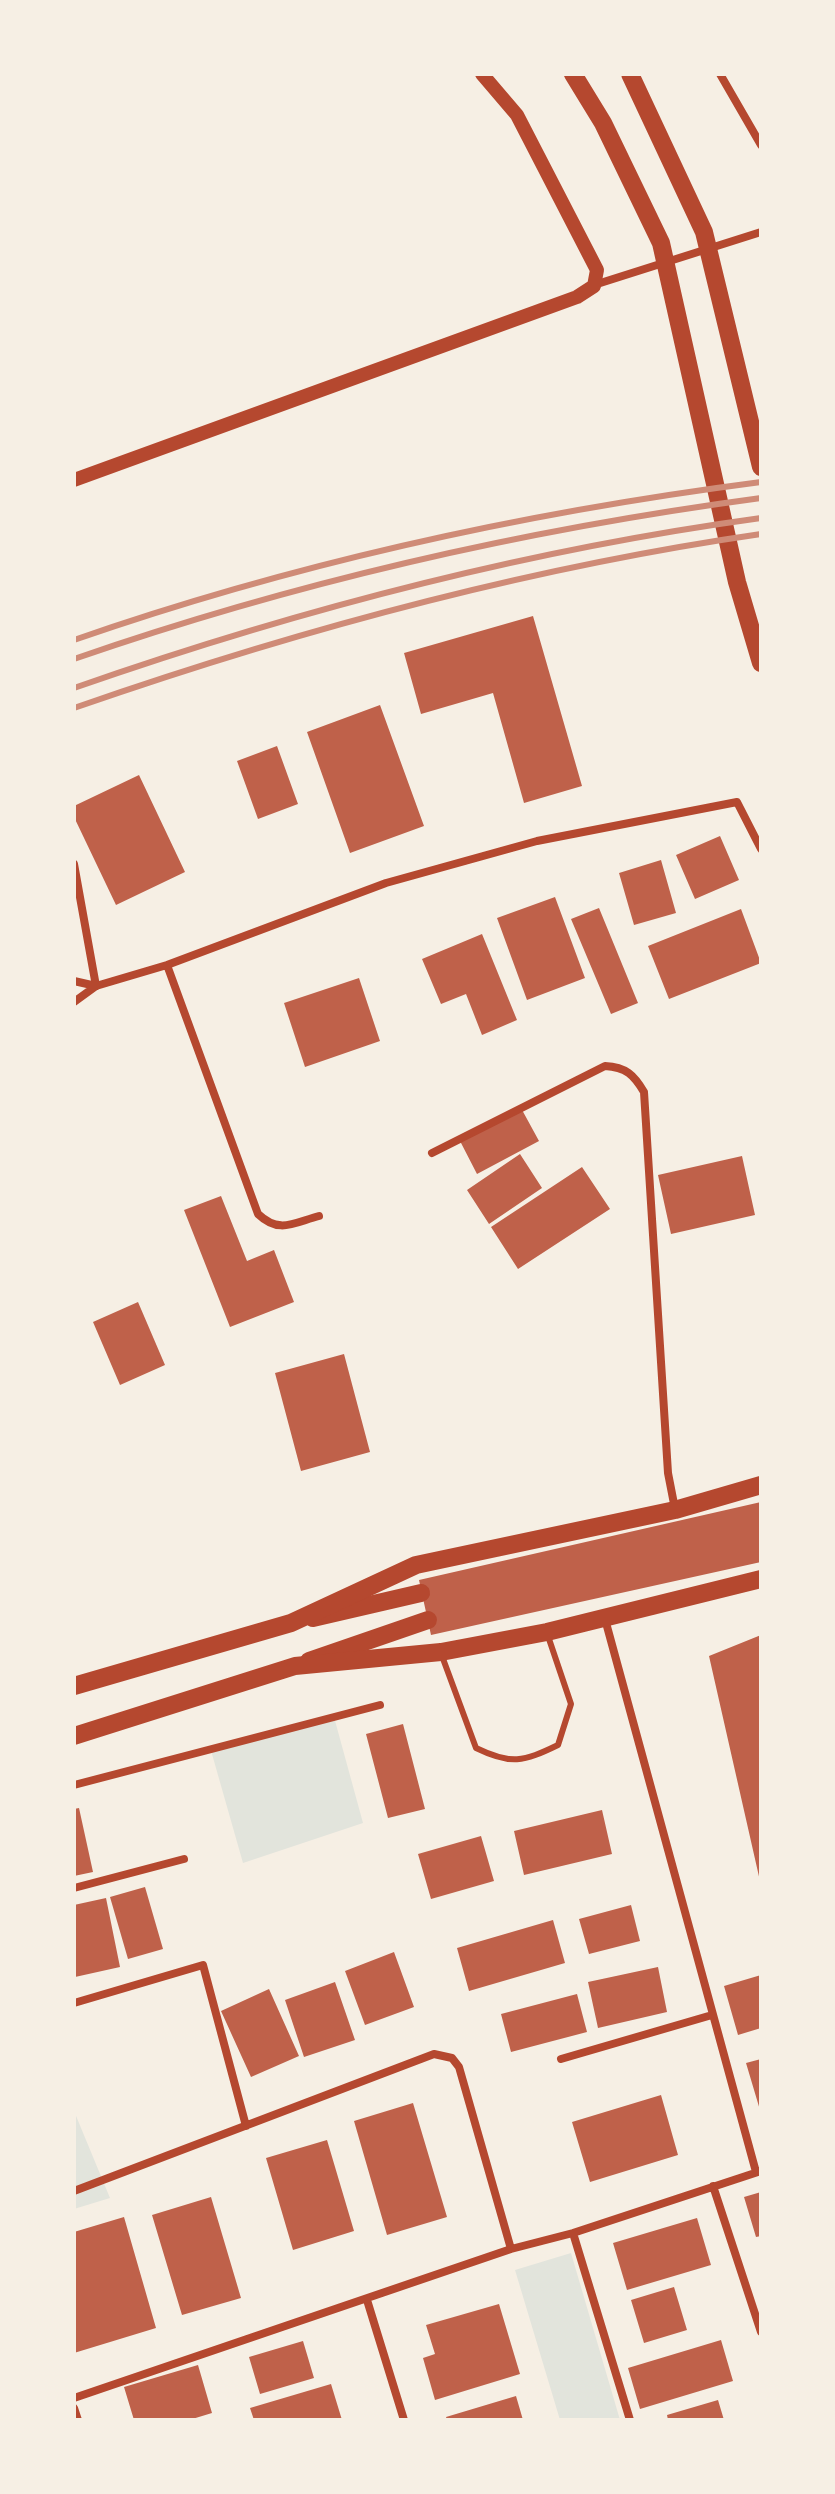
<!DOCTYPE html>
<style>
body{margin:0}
#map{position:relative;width:835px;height:2494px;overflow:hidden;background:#f6efe4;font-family:"Source Sans 3",sans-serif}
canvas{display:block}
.frame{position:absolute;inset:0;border:76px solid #f6efe4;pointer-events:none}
</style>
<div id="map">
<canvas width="835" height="2494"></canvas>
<div class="frame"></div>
</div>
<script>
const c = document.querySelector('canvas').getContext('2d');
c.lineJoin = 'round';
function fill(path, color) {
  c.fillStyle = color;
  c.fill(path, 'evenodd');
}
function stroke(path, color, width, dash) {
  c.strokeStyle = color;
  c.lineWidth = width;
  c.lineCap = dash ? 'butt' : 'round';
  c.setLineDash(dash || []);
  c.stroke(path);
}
const green = new Path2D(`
 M 334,1717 L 363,1823 L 243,1863 L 210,1747 Z
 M 74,2111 L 110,2198 L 74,2209 Z
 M 571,2253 L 620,2420 L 560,2420 L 515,2270 Z`);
const building = new Path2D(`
 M 533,616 L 582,786 L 524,803 L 493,693 L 421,714 L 404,653 Z
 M 380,705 L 424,826 L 350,853 L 307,732 Z
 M 277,746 L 298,804 L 258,819 L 237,761 Z
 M 139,775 L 185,872 L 116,905 L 74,817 L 74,806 Z
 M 720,836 L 739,880 L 695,899 L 676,855 Z
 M 661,860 L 676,913 L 634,925 L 619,873 Z
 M 555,897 L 585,978 L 527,1000 L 497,918 Z
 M 599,908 L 638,1003 L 611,1014 L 571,919 Z
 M 741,909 L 761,963 L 669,999 L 648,946 Z
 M 482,934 L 517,1020 L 482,1035 L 466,994 L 441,1004 L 422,959 Z
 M 359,978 L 380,1041 L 305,1067 L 284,1003 Z
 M 521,1108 L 539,1141 L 477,1174 L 460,1141 Z
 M 520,1154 L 542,1188 L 489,1224 L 467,1190 Z
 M 742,1156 L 755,1215 L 671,1234 L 658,1175 Z
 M 582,1167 L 610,1209 L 518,1269 L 491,1227 Z
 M 221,1196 L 247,1261 L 274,1250 L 294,1302 L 230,1327 L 184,1210 Z
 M 138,1302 L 165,1365 L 120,1385 L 93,1322 Z
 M 344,1354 L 370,1452 L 301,1471 L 275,1373 Z
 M 761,1502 L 761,1562 L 431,1635 L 419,1580 Z
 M 761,1635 L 761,1881 L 760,1881 L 709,1656 Z
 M 403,1724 L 425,1809 L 388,1818 L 366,1734 Z
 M 79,1808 L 93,1872 L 74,1876 L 74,1809 Z
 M 602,1810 L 612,1854 L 524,1875 L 514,1831 Z
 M 481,1836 L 494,1881 L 431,1899 L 418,1854 Z
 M 145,1887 L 163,1949 L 128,1959 L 110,1897 Z
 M 106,1898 L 120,1967 L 75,1977 L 74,1905 Z
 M 631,1905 L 640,1941 L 589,1954 L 579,1919 Z
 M 553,1920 L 565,1963 L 469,1991 L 457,1948 Z
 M 394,1952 L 414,2007 L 365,2025 L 345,1971 Z
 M 658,1967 L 667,2012 L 598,2028 L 588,1982 Z
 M 761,1975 L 761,2028 L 738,2035 L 724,1986 Z
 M 335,1982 L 355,2040 L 304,2057 L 285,2000 Z
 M 269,1989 L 299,2056 L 251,2077 L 221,2011 Z
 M 577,1994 L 587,2032 L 511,2052 L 501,2014 Z
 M 761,2059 L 761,2110 L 760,2110 L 746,2063 Z
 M 661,2095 L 678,2155 L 590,2182 L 572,2122 Z
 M 413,2103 L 447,2217 L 387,2235 L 354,2121 Z
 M 327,2140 L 354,2231 L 293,2250 L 266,2158 Z
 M 761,2192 L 761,2236 L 756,2237 L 744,2197 Z
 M 211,2197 L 241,2298 L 182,2315 L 152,2215 Z
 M 124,2217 L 156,2328 L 74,2353 L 74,2232 Z
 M 697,2218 L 711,2265 L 627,2290 L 613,2243 Z
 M 674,2287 L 687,2330 L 644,2343 L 631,2300 Z
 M 499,2304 L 520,2374 L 435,2400 L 423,2358 L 435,2354 L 426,2325 Z
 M 721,2340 L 733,2381 L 640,2409 L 628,2368 Z
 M 303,2341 L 314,2378 L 260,2394 L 249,2357 Z
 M 198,2365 L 212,2413 L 189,2420 L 134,2420 L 124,2387 Z
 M 331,2384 L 342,2420 L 254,2420 L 250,2408 Z
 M 516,2396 L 523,2420 L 447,2420 L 446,2417 Z
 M 718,2400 L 724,2420 L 668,2420 L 667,2415 Z`);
const service = new Path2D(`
 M 442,1656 L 476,1748 C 511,1765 523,1762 558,1745 L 571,1704 L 548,1636`);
const minor = new Path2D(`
 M 720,74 L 761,145
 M 594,285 L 761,232
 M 74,864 L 96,986
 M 167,965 L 258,1214 C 279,1234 293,1223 319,1216
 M 74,981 L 96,986
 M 74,1002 L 96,986 L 167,965 L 386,883 L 537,841 L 737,802 L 761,849
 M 432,1153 L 605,1066 C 626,1067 634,1075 644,1092 L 668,1473 L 675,1509
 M 605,1619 L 756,2172
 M 74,1785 L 380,1705
 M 74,1888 L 184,1859
 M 74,2003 L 203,1965 L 246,2126
 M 561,2059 L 712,2015
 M 713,2186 L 761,2332
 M 74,2191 L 434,2054 L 452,2058 L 459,2067 L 511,2249
 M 573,2233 L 630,2420
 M 367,2300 L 404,2420
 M 74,2398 L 511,2249 L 573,2233 L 761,2171
 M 74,2408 L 78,2420`);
const tertiary = new Path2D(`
 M 74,480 L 577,297 L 594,286 L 597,270 L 517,115 L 482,74`);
const primary = new Path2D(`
 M 573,74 L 603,123 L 661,243 L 737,582 L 761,663
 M 630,74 L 704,232 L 761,467
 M 313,1618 L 421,1593
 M 309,1661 L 428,1620`);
const trunk = new Path2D(`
 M 74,1686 L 291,1623 L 416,1565 L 675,1510 L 761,1485
 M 74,1736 L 295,1666 L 441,1652 L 547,1632 L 761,1579`);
const rail = new Path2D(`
 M 74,640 C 295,563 529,512 761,482
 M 74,659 C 296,582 529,529 761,498
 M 74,688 C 297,610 527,550 761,518
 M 74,708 C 298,630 526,568 761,534`);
fill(green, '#e2e4dc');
fill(building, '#bf614a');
stroke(service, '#b5482f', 6);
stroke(minor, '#b5482f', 8);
stroke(tertiary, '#b5482f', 14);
stroke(primary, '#b5482f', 18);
stroke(trunk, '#b5482f', 18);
stroke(rail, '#cf8b77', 6);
</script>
